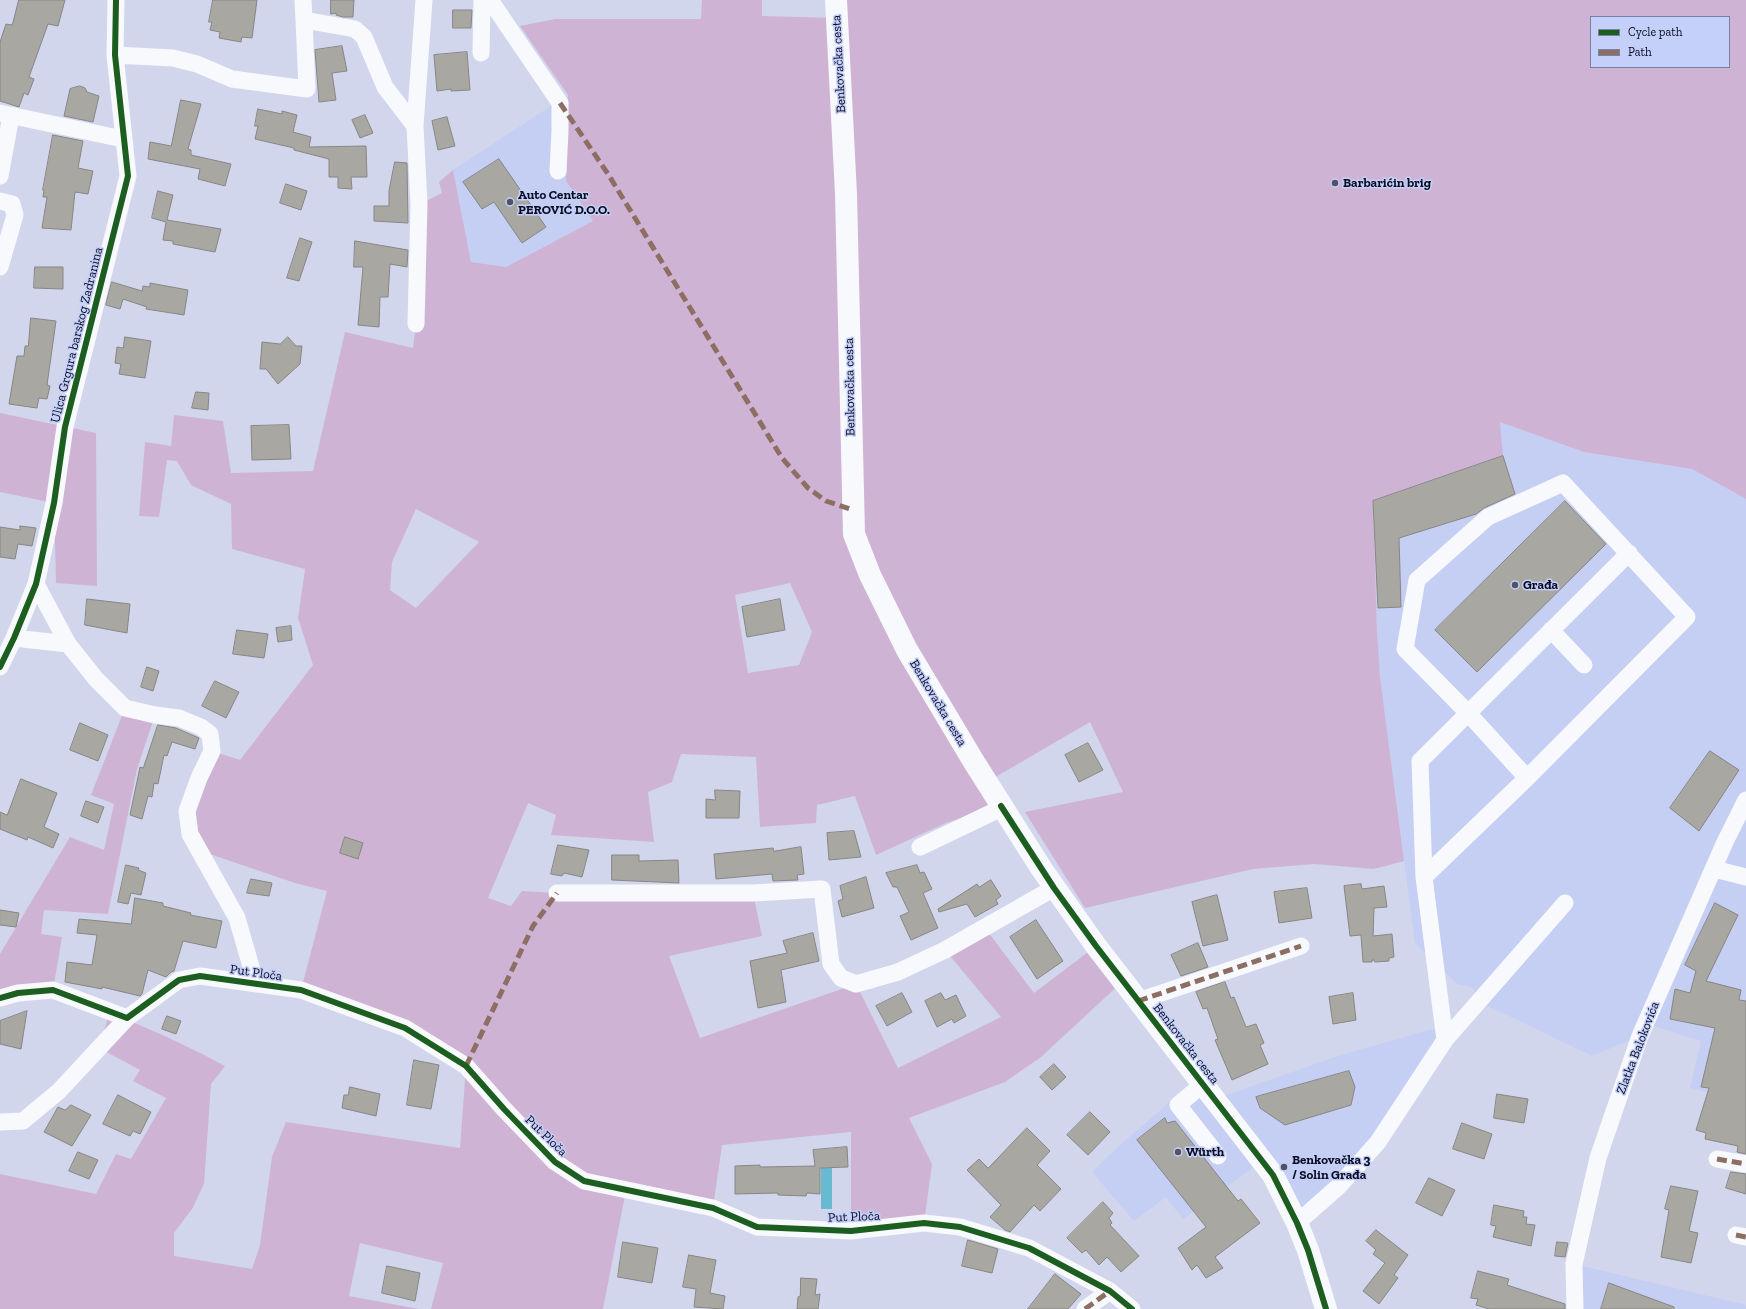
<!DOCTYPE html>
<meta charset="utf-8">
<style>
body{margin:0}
#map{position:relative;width:1746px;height:1309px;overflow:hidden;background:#d1d6ed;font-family:"Zilla Slab",serif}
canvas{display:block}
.legend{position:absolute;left:1590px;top:16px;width:140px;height:52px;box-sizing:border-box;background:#c4cffa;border:1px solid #7981a2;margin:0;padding:5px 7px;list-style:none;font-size:12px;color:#090c1e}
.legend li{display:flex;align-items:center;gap:8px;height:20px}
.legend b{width:20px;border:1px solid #7981a2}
</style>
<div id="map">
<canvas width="1746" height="1309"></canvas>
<ul class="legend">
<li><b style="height:5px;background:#1b5e20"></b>Cycle path</li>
<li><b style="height:5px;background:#8d6e63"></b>Path</li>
</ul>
</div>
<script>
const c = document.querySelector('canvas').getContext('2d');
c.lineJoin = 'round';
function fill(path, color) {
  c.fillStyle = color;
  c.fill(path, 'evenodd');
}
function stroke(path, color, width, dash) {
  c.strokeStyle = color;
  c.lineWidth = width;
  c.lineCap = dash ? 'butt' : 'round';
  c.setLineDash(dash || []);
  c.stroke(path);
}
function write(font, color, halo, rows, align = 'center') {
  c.font = font + ' "Zilla Slab",serif';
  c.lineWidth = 3;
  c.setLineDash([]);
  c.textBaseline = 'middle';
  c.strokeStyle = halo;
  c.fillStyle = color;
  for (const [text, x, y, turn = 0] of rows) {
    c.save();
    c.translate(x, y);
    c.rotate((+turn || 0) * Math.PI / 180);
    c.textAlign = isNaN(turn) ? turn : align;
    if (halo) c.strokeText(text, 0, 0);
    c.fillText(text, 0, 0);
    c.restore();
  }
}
const built = new Path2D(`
 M 568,95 L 566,181 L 593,221 L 506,267 L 471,262 L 453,170 Z
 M 1500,422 L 1584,452 L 1692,469 L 1746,499 L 1746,1101 L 1690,1088 L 1701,1041 L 1654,1026 L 1640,1036 L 1592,1056 L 1484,1004 L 1472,987 L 1457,984 L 1415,943 L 1380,677 L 1377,631 L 1373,501 L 1503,456 Z
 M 1433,1029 L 1445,1040 L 1378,1142 L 1297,1223 L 1255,1166 L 1183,1219 L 1166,1197 L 1134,1221 L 1092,1172 L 1121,1144 L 1198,1078 L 1215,1099 L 1341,1055 Z
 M 1574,1264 L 1746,1305 L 1746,1309 L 1575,1309 Z`);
const green = new Path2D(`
 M 702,0 L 762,0 L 762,16 L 837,18 L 836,0 L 1746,0 L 1746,499 L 1692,469 L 1584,452 L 1500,422 L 1503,456 L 1373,501 L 1377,631 L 1380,677 L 1404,861 L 1374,869 L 1314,864 L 1253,869 L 1085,908 L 1025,812 L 1123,792 L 1090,722 L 987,782 L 1001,806 L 946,823 L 876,855 L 855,796 L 817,805 L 816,823 L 760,827 L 756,757 L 681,754 L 672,782 L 648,792 L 654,842 L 551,835 L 556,815 L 528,803 L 488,898 L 511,906 L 522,891 L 557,893 L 753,893 L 762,936 L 669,956 L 700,1038 L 856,984 L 898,1068 L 1001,1017 L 945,950 L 985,928 L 1034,993 L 1096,946 L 1123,981 L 1041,1057 L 1005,1082 L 909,1118 L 932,1164 L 924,1223 L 851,1231 L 851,1132 L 722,1145 L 713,1208 L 626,1190 L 603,1309 L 431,1309 L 443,1263 L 360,1243 L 349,1296 L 419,1309 L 0,1309 L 0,1174 L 96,1194 L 116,1154 L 131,1159 L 166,1098 L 133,1081 L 140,1070 L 99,1048 L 108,1018 L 54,995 L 0,998 L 0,954 L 70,837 L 104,850 L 114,804 L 91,795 L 125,708 L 155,715 L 137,769 L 108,914 L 44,910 L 41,934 L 62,937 L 53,990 C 112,1013 170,1036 225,1066 L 211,1084 L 204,1184 L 192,1209 L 174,1233 L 174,1256 L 252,1269 L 260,1245 L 272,1157 L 286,1122 L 460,1148 L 466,1066 L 405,1028 L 301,990 L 327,891 L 295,883 L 201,851 L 187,811 L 212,751 L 240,760 L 313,665 L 298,618 L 305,569 L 232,549 L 231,504 L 191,485 L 177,461 L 167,460 L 159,517 L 139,516 L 145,442 L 171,446 L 174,415 L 223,421 L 231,473 L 313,471 L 345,332 L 413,348 L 416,324 L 426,201 L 442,193 L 439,182 L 453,170 L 471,262 L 506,267 L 593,221 L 566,181 L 568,95 L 520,26 L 555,19 L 701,19 ZM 1591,17 L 1729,17 L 1729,67 L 1591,67 ZM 416,509 L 479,542 L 416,608 L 390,590 L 392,562 ZM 790,583 L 812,632 L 799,665 L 748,673 L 735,595 Z
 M 0,413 L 96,433 L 97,586 L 56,583 L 54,503 L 0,492 Z`);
const water = new Path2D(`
 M 821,1168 L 832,1168 L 832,1209 L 821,1209 Z`);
const building = new Path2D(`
 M 19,0 L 65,0 L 58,26 L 48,24 L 29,77 L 34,79 L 28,95 L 24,93 L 19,107 L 0,101 L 0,42 L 6,24 L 12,25 Z
 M 213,0 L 257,0 L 252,38 L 242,37 L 241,42 L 219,38 L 220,32 L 210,30 L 212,22 L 209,22 Z
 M 331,0 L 354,0 L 353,17 L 343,17 L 336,15 L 336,13 L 331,14 Z
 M 453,10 L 472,10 L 471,28 L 453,28 Z
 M 342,46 L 347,71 L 332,73 L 336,100 L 319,102 L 315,50 Z
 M 467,52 L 470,90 L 451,91 L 451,89 L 437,91 L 434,55 Z
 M 80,86 L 85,88 L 87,92 L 99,96 L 93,122 L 64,116 L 70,89 Z
 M 181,100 L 201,104 L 188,149 L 191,150 L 191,155 L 231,164 L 225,186 L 198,179 L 200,169 L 148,159 L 150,142 L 171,146 Z
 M 258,109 L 282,114 L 282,111 L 297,115 L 293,132 L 311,137 L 309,147 L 366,146 L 367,177 L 351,177 L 352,189 L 338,188 L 338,177 L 329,177 L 329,159 L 294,150 L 294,148 L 255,139 L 258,126 L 255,126 Z
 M 365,115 L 373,133 L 360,138 L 352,120 Z
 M 447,117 L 455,146 L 438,150 L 432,121 Z
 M 53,135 L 83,141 L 78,168 L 93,171 L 88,194 L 75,192 L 71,230 L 42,228 L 47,197 L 43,197 L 44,190 L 43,190 Z
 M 499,159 L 546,227 L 522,243 L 494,202 L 482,209 L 463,182 Z
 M 395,162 L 407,163 L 408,223 L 374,221 L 374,206 L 389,206 L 389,191 Z
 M 286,184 L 307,191 L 301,210 L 280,203 Z
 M 158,191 L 173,195 L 167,220 L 221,229 L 215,252 L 173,244 L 173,241 L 163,240 L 166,222 L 152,218 Z
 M 300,238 L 312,242 L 299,281 L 287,278 Z
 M 355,241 L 408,250 L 407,267 L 390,264 L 388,297 L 380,297 L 379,327 L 358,325 L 363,267 L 354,267 Z
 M 35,267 L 63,267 L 63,289 L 34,288 Z
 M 112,282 L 142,291 L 143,286 L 150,287 L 150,283 L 188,290 L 184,315 L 146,309 L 147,307 L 123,299 L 120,309 L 106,305 Z
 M 31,318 L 56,321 L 47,385 L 50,386 L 47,399 L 39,398 L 37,408 L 9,404 L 17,356 L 24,356 L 25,346 L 28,346 Z
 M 125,337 L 151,341 L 145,378 L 119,374 L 121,364 L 115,363 L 117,347 L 123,348 Z
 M 288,337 L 296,346 L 302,346 L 300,364 L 278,384 L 266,369 L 260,369 L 262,342 L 280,344 Z
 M 196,392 L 209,393 L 208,410 L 192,408 Z
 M 289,425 L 291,459 L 252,460 L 251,426 Z
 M 1503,456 L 1515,494 L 1484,508 L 1476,514 L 1399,538 L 1401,607 L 1378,608 L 1373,501 Z
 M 1565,501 L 1606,544 L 1477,672 L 1435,630 Z
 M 20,526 L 36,528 L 32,546 L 18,544 L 15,559 L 0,557 L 0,527 L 20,530 Z
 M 87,599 L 130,604 L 127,633 L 85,625 Z
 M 780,599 L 785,630 L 747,637 L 742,607 Z
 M 291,626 L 292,640 L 278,642 L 276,628 Z
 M 237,630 L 268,634 L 264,658 L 233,654 Z
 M 147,667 L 159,671 L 153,691 L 141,687 Z
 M 215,681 L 239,692 L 226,718 L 202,706 Z
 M 80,723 L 108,735 L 98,761 L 70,750 Z
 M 158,725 L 176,728 L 199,738 L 195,749 L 172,742 L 167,756 L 164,755 L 158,784 L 154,783 L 152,797 L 148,796 L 142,819 L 130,815 L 140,767 L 143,768 Z
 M 1088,743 L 1103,770 L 1079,782 L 1065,755 Z
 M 1710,751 L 1739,770 L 1699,831 L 1670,808 Z
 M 21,779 L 57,793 L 44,827 L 59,834 L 53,848 L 28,837 L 27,840 L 0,829 L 0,812 L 7,815 Z
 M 715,790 L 740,791 L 739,818 L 706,818 L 706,799 L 715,800 Z
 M 86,801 L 104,807 L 98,823 L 81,816 Z
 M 854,831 L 861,857 L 829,860 L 827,833 Z
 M 345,837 L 363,843 L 358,859 L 340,853 Z
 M 558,845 L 589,850 L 582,877 L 564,873 L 562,876 L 551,874 Z
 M 801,847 L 804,874 L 797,875 L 798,880 L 773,881 L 772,874 L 716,879 L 714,854 L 773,848 L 774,851 Z
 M 612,855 L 639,855 L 639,861 L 678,860 L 679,883 L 612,880 Z
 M 126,865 L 139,868 L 138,870 L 146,873 L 141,895 L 131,893 L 128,904 L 118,902 Z
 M 917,865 L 920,873 L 924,872 L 932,889 L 923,893 L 938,928 L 911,940 L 900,916 L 909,912 L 897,887 L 893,887 L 886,873 Z
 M 866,877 L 874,908 L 842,917 L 838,901 L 843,899 L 840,886 Z
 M 251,879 L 272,883 L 269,896 L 247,893 Z
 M 991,880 L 1001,896 L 996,900 L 998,904 L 975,917 L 967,904 L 939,912 L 938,909 L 977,884 L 979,887 Z
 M 1361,884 L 1362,889 L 1384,886 L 1387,907 L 1374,908 L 1373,936 L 1392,934 L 1394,957 L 1389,958 L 1389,961 L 1375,962 L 1374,960 L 1372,960 L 1372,962 L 1363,962 L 1361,935 L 1350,936 L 1344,886 Z
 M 1307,888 L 1312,918 L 1279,923 L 1274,892 Z
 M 1217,895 L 1228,940 L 1203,946 L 1192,902 Z
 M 135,898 L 163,903 L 163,906 L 191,913 L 190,915 L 222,921 L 216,948 L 183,941 L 174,971 L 171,972 L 166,977 L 148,970 L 142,994 L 140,996 L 102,987 L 102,989 L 65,982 L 67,962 L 92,965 L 97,935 L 77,933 L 79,919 L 131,924 Z
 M 1715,903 L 1738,915 L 1706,981 L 1741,990 L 1739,1000 L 1746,1001 L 1746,1154 L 1737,1152 L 1738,1146 L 1705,1139 L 1706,1133 L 1696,1130 L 1709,1088 L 1701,1087 L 1715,1028 L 1670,1019 L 1675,989 L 1690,993 L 1696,971 L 1685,965 Z
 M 0,910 L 19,913 L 16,927 L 0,925 Z
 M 1036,920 L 1063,961 L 1037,979 L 1010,937 Z
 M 813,933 L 819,961 L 781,970 L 786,1002 L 758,1008 L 750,961 L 787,953 L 783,941 Z
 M 1198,943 L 1208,967 L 1181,976 L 1171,955 Z
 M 1225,982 L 1231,998 L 1234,997 L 1246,1027 L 1256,1024 L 1264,1043 L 1260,1045 L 1268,1064 L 1232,1080 L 1215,1040 L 1218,1039 L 1207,1008 L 1203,1009 L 1196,992 Z
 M 902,993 L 912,1012 L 887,1026 L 876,1006 Z
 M 941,993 L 945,1000 L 956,995 L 966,1016 L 954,1023 L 952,1019 L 937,1027 L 925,1001 Z
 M 1353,993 L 1356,1020 L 1333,1024 L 1329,997 Z
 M 27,1011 L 21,1049 L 0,1044 L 0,1021 Z
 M 167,1016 L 181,1021 L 176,1034 L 162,1029 Z
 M 414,1060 L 439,1065 L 431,1109 L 407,1105 Z
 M 1054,1064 L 1066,1077 L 1052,1090 L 1040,1077 Z
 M 1349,1071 L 1355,1087 L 1351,1105 L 1285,1125 L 1260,1108 L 1256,1097 Z
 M 350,1087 L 380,1094 L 376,1116 L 342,1108 L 344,1095 L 348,1095 Z
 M 1497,1094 L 1528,1099 L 1524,1123 L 1494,1118 Z
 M 118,1095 L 151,1112 L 140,1134 L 133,1131 L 130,1136 L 103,1124 Z
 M 71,1105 L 91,1115 L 72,1146 L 44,1132 L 58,1107 L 65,1110 Z
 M 1090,1112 L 1110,1132 L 1088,1155 L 1067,1135 Z
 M 1165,1118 L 1167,1123 L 1175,1121 L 1238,1201 L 1241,1199 L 1260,1223 L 1215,1257 L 1223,1268 L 1206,1278 L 1197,1265 L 1192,1270 L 1178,1248 L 1206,1227 L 1137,1140 Z
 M 1462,1123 L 1492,1134 L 1484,1159 L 1453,1149 Z
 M 1027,1128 L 1050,1151 L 1037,1165 L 1061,1189 L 1040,1211 L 1034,1205 L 1010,1232 L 1005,1230 L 990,1217 L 1001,1205 L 967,1170 L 979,1159 L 988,1168 Z
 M 847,1147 L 848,1167 L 820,1168 L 820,1194 L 807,1193 L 806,1196 L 778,1195 L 778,1193 L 735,1194 L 735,1166 L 760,1165 L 760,1167 L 815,1166 L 813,1150 Z
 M 78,1152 L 98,1160 L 89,1179 L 69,1171 Z
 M 1731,1172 L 1746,1174 L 1746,1194 L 1726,1188 Z
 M 1429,1178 L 1455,1190 L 1442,1216 L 1416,1203 Z
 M 1671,1186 L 1698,1191 L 1689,1231 L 1698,1233 L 1691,1263 L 1661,1257 L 1669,1210 L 1665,1209 Z
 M 1103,1202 L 1113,1213 L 1109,1218 L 1112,1223 L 1110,1225 L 1139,1256 L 1121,1272 L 1107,1257 L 1099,1265 L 1086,1250 L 1082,1253 L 1067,1238 Z
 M 1494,1205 L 1524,1211 L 1523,1217 L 1527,1217 L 1526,1224 L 1535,1225 L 1531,1246 L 1493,1237 L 1496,1226 L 1491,1225 Z
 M 1376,1230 L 1408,1255 L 1394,1275 L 1398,1278 L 1379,1304 L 1363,1291 L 1385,1263 L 1373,1254 L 1376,1250 L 1366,1241 Z
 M 968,1240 L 998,1249 L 992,1273 L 962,1266 Z
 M 623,1242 L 658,1248 L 652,1283 L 618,1277 Z
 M 1557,1242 L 1568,1243 L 1565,1257 L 1555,1256 Z
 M 689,1255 L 716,1260 L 710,1293 L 725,1296 L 723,1309 L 694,1307 L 696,1289 L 683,1287 Z
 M 387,1266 L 420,1273 L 415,1301 L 382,1293 Z
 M 1478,1271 L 1509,1279 L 1507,1285 L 1565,1304 L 1565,1309 L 1489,1309 L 1476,1305 L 1478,1299 L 1471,1298 Z
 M 1055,1274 L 1081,1294 L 1068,1309 L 1028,1309 Z
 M 801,1278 L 817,1279 L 815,1295 L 820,1294 L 818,1309 L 797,1309 L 798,1297 L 800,1296 Z
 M 1609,1283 L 1674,1307 L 1674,1309 L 1601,1309 Z`);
const minor = new Path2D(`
 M 303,0 L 304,20 L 355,29 L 364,37 L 385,87 L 415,126
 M 490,0 L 560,103 L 560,131 L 558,171
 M 481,53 L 482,0
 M 115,55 L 173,58 L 197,64 L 232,79 L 307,89 L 304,20
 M 0,113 L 123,139
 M 0,176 L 11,116
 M 0,201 L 12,204 L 15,215 L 0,267
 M 416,324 L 419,204 L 415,126 L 424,0
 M 36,584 L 68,644 L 96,679 L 125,708 L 155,715 L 179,718 L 201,727 L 210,734 L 212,751 L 199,778 L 187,811 L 190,834 L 237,918 L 256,984
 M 1551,630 L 1584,665
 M 14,638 L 68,644
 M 0,667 L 14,638 L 36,584 L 54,503 L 65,427 L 128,176 L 115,55 L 116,0
 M 920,847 L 991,813 L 1001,806
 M 1714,869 L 1746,877
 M 1424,877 L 1527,778 L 1687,617 L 1563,483 L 1488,517 L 1417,580 L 1405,649 L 1468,713 L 1527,778
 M 557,893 L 753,893 L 822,889 L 831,964 L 841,978 L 856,984 L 898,972 L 945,950 L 1054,888
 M 0,998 L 18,993 L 53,990 L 127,1018 L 179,980 L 200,976 L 301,990 L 405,1028 L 466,1066 L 504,1109 L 555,1162 L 584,1181 L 713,1208 L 757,1227 L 851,1231 L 924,1223 L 960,1227 L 1029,1248 L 1110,1291 L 1132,1309
 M 1138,1001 L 1301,946
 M 1445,1040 L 1565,903
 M 1203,1084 L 1178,1105 L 1218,1156
 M 0,1122 L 23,1121 L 59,1091 L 127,1018
 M 1717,1159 L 1746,1164
 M 1297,1223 L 1339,1186 L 1378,1142 L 1445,1040 L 1424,877 L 1420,761 L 1629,553
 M 1736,1235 L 1746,1237
 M 1085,1309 L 1110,1291
 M 1575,1309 L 1574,1264 L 1598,1158 L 1640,1036 L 1725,842 L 1746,800`);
const major = new Path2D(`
 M 836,0 L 846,194 L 854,534 L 870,575 L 907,650 L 974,762 L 1041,868 L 1096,946 L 1273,1175 L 1297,1223 L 1308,1250 L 1326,1309`);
const quiet = new Path2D(`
 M 560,103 L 608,174 L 782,458 L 808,488 L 826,501 L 853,510
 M 1138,1001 L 1301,946
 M 466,1066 L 533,926 L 557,893
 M 1717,1159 L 1746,1164
 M 1736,1235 L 1746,1237
 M 1085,1309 L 1110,1291`);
const cycleway = new Path2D(`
 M 0,667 L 14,638 L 36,584 L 54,503 L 65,427 L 128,176 L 115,55 L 116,0
 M 1001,806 L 1054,888 L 1096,946 L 1273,1175 L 1297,1223 L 1308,1250 L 1326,1309
 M 0,998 L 18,993 L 53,990 L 127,1018 L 179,980 L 200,976 L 301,990 L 405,1028 L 466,1066 L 504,1109 L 555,1162 L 584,1181 L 713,1208 L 757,1227 L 851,1231 L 924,1223 L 960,1227 L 1029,1248 L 1110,1291 L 1132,1309`);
const markers = [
 [1335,183,4,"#4f5366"],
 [510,202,4,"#4f5366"],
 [1515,585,4,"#4f5366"],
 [1178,1152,4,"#4f5366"],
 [1284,1167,4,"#4f5366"]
];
const streetNames = [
 ["Benkovačka cesta",839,64,-93],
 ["Ulica Grgura barskog Zadranina",77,335,-76],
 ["Benkovačka cesta",850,387,-91],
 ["Benkovačka cesta",938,703,59],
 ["Put Ploča",256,973,8],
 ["Benkovačka cesta",1186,1044,52],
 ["Zlatka Balokovića",1638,1048,-69],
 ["Put Ploča",546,1136,44],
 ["Put Ploča",854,1217,-2]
];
const poiNames = [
 ["Barbarićin brig",1343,183],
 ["Auto Centar",518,195],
 ["PEROVIĆ D.O.O.",518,210],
 ["Građa",1523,585],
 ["Würth",1186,1152],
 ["Benkovačka 3",1292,1160],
 ["/ Solin Građa",1292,1175]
];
fill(built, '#c5cef3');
fill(green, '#cfb3d5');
fill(water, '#68bad1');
fill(building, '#a9a7a2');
stroke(building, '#868685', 1);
stroke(minor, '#f8f9fc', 17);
stroke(major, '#f8f9fc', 22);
stroke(quiet, '#8d6e63', 5, [10, 5]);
stroke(cycleway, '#1b5e20', 6);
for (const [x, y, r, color] of markers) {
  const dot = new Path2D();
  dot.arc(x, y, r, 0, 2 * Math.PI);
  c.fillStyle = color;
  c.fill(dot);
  stroke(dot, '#c4cffa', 1.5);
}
write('13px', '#090c1e', '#c4cffa', streetNames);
write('bold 13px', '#090c1e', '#c4cffa', poiNames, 'left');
</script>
